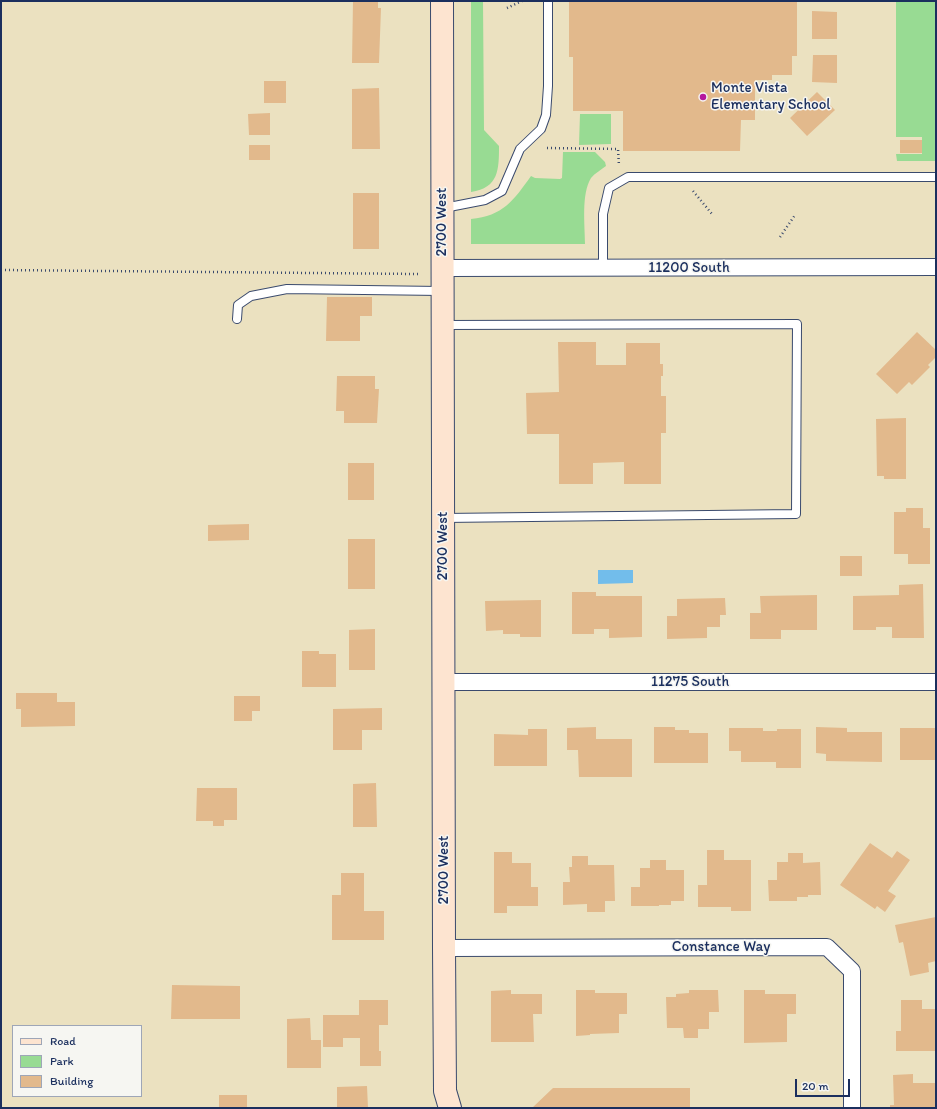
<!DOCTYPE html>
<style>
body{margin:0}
#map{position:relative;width:937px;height:1109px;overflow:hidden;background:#ebe1c0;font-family:Itim,sans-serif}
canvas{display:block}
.frame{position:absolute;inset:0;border:2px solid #1b2f5e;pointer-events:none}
.legend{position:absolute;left:12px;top:1025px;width:130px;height:72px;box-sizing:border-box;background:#f6f6f2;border:1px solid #9ea6b7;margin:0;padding:5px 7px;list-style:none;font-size:12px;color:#1b2f5e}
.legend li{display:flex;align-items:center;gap:8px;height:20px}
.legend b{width:20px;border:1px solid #9ea6b7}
.scale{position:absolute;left:795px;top:1079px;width:55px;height:18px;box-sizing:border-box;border:2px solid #1b2f5e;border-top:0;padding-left:5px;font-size:12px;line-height:14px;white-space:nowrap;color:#1b2f5e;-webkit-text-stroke:3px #f6f6f2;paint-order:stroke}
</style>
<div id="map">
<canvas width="937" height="1109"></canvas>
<div class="frame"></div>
<ul class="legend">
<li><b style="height:5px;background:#fde4d0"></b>Road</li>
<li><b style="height:11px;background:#98db93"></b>Park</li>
<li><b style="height:11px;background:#e2b98c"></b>Building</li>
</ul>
<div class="scale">20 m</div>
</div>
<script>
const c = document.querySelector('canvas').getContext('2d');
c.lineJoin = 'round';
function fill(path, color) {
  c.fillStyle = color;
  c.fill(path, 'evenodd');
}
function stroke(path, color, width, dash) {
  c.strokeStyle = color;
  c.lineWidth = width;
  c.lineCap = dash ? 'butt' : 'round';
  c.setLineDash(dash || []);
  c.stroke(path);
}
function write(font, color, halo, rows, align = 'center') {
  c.font = font + ' Itim,sans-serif';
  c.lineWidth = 3;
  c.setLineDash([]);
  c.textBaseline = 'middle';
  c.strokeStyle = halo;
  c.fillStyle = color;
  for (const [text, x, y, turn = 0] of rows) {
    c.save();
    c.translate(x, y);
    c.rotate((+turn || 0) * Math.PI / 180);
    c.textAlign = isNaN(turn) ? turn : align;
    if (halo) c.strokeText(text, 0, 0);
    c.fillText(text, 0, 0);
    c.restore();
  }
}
const green = new Path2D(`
 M 471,1 L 483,1 L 484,130 L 499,146 C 499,169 499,188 471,192 Z
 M 896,1 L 936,1 L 936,161 L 897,161 L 896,154 L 922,154 L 922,137 L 896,137 Z
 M 580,114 L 611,114 L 611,144 L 579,145 Z
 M 563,152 L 595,152 L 605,162 L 606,166 C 601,170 595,173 591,178 C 581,194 585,225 585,244 L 471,244 L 471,219 C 503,216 514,200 531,176 L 535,178 L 560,179 L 562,178 Z`);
const water = new Path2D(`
 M 598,570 L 633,570 L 633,583 L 598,584 Z`);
const building = new Path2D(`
 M 353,1 L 378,1 L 378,8 L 381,8 L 379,63 L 352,63 Z
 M 569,1 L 797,1 L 797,56 L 792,56 L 792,75 L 772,75 L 772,80 L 755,80 L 755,120 L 741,120 L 740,151 L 623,151 L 623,111 L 573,111 L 573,57 L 569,57 Z
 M 812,11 L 837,12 L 837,39 L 812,39 Z
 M 813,55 L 837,55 L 837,83 L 812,82 Z
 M 264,81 L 286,81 L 286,103 L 264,103 Z
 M 379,88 L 380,149 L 352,149 L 352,89 Z
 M 817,92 L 835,110 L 807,136 L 790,118 Z
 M 270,113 L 270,135 L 249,135 L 248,114 Z
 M 900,140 L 922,140 L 922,153 L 900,153 Z
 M 249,145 L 270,145 L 270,160 L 249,160 Z
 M 353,193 L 379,193 L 379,249 L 353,249 Z
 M 327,297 L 372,297 L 372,316 L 360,316 L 360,341 L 326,341 Z
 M 917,332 L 936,350 L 936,357 L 928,365 L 930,367 L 912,385 L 909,382 L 897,394 L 876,374 Z
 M 558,342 L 596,342 L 596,365 L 626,365 L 626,343 L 660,343 L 660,364 L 663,364 L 663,376 L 661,376 L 661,396 L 666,396 L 666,433 L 661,433 L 661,484 L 624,484 L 624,462 L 593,463 L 593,484 L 559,484 L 559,434 L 527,434 L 526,393 L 559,392 Z
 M 337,376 L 375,376 L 375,389 L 379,389 L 377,423 L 344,423 L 344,411 L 336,411 Z
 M 906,418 L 906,479 L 884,479 L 884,476 L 877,476 L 876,419 Z
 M 348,463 L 374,463 L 374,500 L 348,500 Z
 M 906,508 L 923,508 L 923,528 L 930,528 L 930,564 L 908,564 L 908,554 L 894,554 L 894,512 L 906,512 Z
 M 249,524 L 249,540 L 208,541 L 208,525 Z
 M 348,539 L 375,539 L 375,589 L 348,589 Z
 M 840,556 L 862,556 L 862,576 L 840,576 Z
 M 923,584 L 924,638 L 892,638 L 892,627 L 876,627 L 876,630 L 853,630 L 853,596 L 899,595 L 899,585 Z
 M 572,592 L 596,592 L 596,596 L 642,596 L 642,637 L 609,638 L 609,629 L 594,629 L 594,634 L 572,634 Z
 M 817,595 L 817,630 L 781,630 L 781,639 L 750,639 L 750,613 L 761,613 L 760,596 Z
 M 725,598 L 726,615 L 720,615 L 720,627 L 707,627 L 707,638 L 667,639 L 667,616 L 677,616 L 677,599 Z
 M 541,600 L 541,637 L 520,637 L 520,634 L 503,634 L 503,630 L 486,631 L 485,601 Z
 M 375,629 L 375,670 L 349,670 L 349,630 Z
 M 302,651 L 319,651 L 319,654 L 336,654 L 336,687 L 302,687 Z
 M 16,693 L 57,693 L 57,702 L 75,702 L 75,726 L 21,727 L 21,709 L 16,709 Z
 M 234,696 L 260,696 L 260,711 L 252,711 L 252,721 L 234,721 Z
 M 382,708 L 382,730 L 362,730 L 362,750 L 333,750 L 333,709 Z
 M 596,727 L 596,739 L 632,739 L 632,777 L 579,777 L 578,750 L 567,750 L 567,728 Z
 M 654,727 L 675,727 L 675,730 L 689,730 L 689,733 L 708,733 L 708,763 L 654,763 Z
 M 816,727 L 847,728 L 847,732 L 882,732 L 882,762 L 826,761 L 826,754 L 816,753 Z
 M 729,728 L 763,728 L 763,731 L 777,731 L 777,729 L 801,729 L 801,768 L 776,768 L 776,762 L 741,762 L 741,751 L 729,751 Z
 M 900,728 L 935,728 L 936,760 L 900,760 Z
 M 528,729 L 547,729 L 547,766 L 494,766 L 494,734 L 528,735 Z
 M 376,783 L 377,827 L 353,827 L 353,784 Z
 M 197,788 L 237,788 L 237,820 L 224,820 L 224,826 L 213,826 L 213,821 L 196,821 Z
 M 870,843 L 892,858 L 897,851 L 910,860 L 888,891 L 896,896 L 885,912 L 877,906 L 875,909 L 840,885 Z
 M 707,850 L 724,850 L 724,860 L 751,860 L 751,911 L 731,911 L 731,907 L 698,907 L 698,885 L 707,885 Z
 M 494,852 L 512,852 L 512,863 L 531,863 L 531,887 L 538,887 L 538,906 L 507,906 L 507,913 L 494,913 Z
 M 788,853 L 803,853 L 803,863 L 820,862 L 821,895 L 808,895 L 808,897 L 797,897 L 797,901 L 769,901 L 768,880 L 777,880 L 777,862 L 788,862 Z
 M 572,856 L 588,856 L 588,865 L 614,865 L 615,901 L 605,901 L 605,912 L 587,912 L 587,904 L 563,905 L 563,882 L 570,882 L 569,867 L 572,867 Z
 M 650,860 L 666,860 L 666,870 L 684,870 L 684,901 L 671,901 L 671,905 L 659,905 L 659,906 L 631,906 L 631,887 L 640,887 L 640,868 L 650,868 Z
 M 341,873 L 364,873 L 364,911 L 384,911 L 384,940 L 332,940 L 332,895 L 341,895 Z
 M 936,917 L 936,961 L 928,963 L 929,972 L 910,976 L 903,942 L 899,943 L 895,925 Z
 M 172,985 L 240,986 L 240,1019 L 171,1019 Z
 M 511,990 L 511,994 L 542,994 L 542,1014 L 533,1014 L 534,1042 L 491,1042 L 491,991 Z
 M 576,990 L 595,990 L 595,993 L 627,993 L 627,1014 L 619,1014 L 619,1033 L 590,1034 L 590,1035 L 576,1036 Z
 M 689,990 L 718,990 L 719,1012 L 709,1012 L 709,1029 L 698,1029 L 698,1038 L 684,1038 L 683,1028 L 667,1028 L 666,997 L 676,997 L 676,994 L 689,993 Z
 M 744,990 L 765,990 L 765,994 L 796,994 L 796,1014 L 787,1014 L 787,1042 L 744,1043 Z
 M 359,1000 L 388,1000 L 388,1025 L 379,1025 L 379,1051 L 381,1051 L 381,1066 L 360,1066 L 360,1038 L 343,1038 L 343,1047 L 323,1047 L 323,1015 L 359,1015 Z
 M 901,1000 L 922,1000 L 922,1009 L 936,1009 L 936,1051 L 896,1051 L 896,1031 L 901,1031 Z
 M 310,1018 L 311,1040 L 321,1040 L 321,1068 L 287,1068 L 287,1019 Z
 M 913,1074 L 913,1083 L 936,1083 L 936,1108 L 890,1108 L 890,1105 L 894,1105 L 893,1075 Z
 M 367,1086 L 368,1108 L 337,1108 L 337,1087 Z
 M 553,1088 L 690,1088 L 690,1108 L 532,1108 Z
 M 219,1095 L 247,1095 L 247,1108 L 219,1108 Z`);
const path = new Path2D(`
 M 507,8 L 522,1
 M 547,148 L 618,149 L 619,166
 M 693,191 L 712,214
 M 780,237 L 795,215
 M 1,270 L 418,274`);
const lane = new Path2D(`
 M 444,208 L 485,200 L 502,191 L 520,149 L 541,129 L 546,115 L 548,86 L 548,1
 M 603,268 L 603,214 L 609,188 L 628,177 L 936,177
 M 237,319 L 238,305 L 251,296 L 287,289 L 441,291
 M 443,518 L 796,514 L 797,324 L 443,325`);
const street = new Path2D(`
 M 442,268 L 936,267
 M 443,682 L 936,682
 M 444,948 L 827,947 L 852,971 L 852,1108`);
const secondary = new Path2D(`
 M 442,1 L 444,948 L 445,1091 L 450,1108`);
const markers = [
 [703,97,4,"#b5179e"]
];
const poiNames = [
 ["Monte Vista",711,88],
 ["Elementary School",711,105]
];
const streetNames = [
 ["2700 West",442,222,-90],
 ["11200 South",689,268],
 ["2700 West",443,546,-90],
 ["11275 South",690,682],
 ["2700 West",444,870,-90],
 ["Constance Way",721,947]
];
fill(green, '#98db93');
fill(water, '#72bdeb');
fill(building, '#e2b98c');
stroke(lane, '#3a4a6d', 10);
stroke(street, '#3a4a6d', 18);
stroke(secondary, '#3a4a6d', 24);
stroke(path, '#3a4a6d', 2.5, [1, 3]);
stroke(lane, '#fff', 8);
stroke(street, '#fff', 16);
stroke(secondary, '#fde4d0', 22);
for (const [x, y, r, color] of markers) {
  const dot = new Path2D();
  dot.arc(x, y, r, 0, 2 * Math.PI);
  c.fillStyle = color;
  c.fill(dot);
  stroke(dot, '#f6f6f2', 1.5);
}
write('15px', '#1b2f5e', '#f6f6f2', poiNames, 'left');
write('15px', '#1b2f5e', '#f6f6f2', streetNames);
</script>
